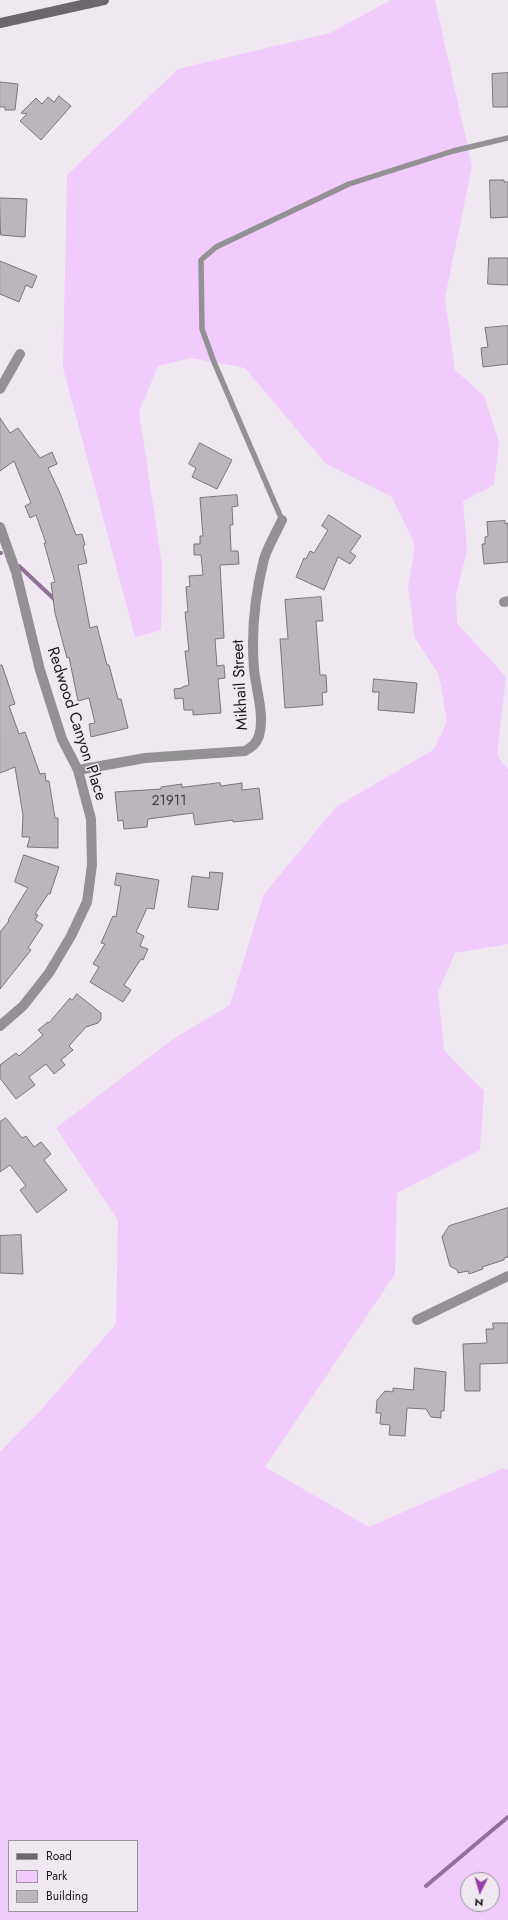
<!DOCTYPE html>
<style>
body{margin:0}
#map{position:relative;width:508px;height:1920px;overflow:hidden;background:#efe8f1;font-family:Jost,sans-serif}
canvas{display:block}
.legend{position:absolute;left:8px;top:1840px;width:130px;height:72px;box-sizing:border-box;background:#efe8f1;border:1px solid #9a959b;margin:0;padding:5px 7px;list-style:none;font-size:12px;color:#1b181b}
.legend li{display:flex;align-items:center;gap:8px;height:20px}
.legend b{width:20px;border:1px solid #9a959b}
.north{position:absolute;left:460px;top:1872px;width:40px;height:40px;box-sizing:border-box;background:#efe8f1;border:1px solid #9a959b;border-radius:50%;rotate:185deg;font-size:11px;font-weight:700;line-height:16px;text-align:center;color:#1b181b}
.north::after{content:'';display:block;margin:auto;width:14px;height:18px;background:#9740ad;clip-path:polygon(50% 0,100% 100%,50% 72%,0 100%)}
</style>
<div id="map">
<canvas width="508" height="1920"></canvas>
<ul class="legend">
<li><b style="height:5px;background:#6b676c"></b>Road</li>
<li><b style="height:11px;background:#f1cbfc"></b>Park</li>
<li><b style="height:11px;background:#bcb5be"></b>Building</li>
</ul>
<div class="north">N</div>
</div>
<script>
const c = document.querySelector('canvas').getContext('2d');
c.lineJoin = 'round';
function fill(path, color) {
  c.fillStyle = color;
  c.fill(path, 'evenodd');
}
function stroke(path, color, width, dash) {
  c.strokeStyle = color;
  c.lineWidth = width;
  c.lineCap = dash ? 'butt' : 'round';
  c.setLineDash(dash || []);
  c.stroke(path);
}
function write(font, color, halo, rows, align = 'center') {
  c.font = font + ' Jost,sans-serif';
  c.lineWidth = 3;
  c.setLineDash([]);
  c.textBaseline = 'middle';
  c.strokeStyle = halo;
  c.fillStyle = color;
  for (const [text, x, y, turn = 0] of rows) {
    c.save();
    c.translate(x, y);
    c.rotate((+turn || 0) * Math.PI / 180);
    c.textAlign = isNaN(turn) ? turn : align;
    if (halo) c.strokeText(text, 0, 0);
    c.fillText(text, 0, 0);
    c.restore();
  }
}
const green = new Path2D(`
 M 391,0 L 435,0 L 472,166 L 445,298 L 455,370 L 484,396 L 499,442 L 494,485 L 463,501 L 467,550 L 456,595 L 457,623 L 506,677 L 497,755 L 508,770 L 508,944 L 455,953 L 438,992 L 444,1050 L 484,1091 L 480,1150 L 397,1193 L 395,1274 L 265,1467 L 369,1527 L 504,1468 L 508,1470 L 508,1920 L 0,1920 L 0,1452 L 40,1411 L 116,1324 L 118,1220 L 56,1128 L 173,1039 L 230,1005 L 264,894 L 336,807 L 433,750 L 447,722 L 439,675 L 415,638 L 408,587 L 415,545 L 392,497 L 325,463 L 245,368 L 191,358 L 158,366 L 139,412 L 162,564 L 161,630 L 135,637 L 63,368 L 67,175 L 178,69 L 330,33 ZM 9,1841 L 137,1841 L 137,1911 L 9,1911 ZM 468,1880 L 492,1880 L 492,1904 L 468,1904 Z`);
const stream = new Path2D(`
 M 0,553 L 1,553
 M 19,566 L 54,599
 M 426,1886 L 508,1817`);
const building = new Path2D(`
 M 508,73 L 508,107 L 493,107 L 492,74 Z
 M 0,82 L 18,84 L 15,110 L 5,110 L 5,107 L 0,107 Z
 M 59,96 L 71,106 L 41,140 L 20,121 L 27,114 L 21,113 L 36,98 L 42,104 L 48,97 L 54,102 Z
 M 490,180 L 504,180 L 504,182 L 508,182 L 508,217 L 491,218 Z
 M 0,198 L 27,199 L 25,237 L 1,235 Z
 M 489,258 L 508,258 L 508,285 L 488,284 Z
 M 0,261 L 37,276 L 32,288 L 26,285 L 19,302 L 0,294 Z
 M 508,326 L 508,364 L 483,367 L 481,348 L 488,347 L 485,328 Z
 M 0,418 L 10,433 L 18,428 L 40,458 L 52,452 L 57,464 L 48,468 L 60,493 L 76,535 L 82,534 L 85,545 L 83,546 L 87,563 L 78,565 L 90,628 L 97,626 L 107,665 L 109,665 L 118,699 L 121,699 L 128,728 L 91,737 L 89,724 L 95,723 L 89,698 L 78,701 L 69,657 L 67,658 L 55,613 L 51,583 L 55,582 L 44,543 L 46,543 L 36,515 L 30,518 L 25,506 L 31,503 L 14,461 L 0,471 Z
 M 200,443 L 232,460 L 217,489 L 192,477 L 196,468 L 189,464 Z
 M 237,495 L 238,506 L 232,507 L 233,525 L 230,525 L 231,551 L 238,551 L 239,564 L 220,565 L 224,638 L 215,639 L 217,666 L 224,665 L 225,678 L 218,679 L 221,713 L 193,715 L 193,710 L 184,710 L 183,698 L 175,699 L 174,689 L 182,688 L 182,687 L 189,685 L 185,651 L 189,651 L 185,612 L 188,612 L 186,587 L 190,586 L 189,576 L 203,575 L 201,555 L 194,555 L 194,544 L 200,544 L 200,536 L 203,536 L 200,498 Z
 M 329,515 L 361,536 L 350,552 L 356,556 L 350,564 L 338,557 L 324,590 L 296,577 L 304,558 L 306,559 L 310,551 L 314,553 L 328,530 L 322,526 Z
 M 505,521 L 505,524 L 508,523 L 508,562 L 484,564 L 482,544 L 485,544 L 485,537 L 488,536 L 487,522 Z
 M 321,597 L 323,621 L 316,621 L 320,675 L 326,675 L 327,692 L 322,693 L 323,705 L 285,708 L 280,639 L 288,639 L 285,600 Z
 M 0,665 L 2,665 L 15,704 L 9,706 L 19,734 L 25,732 L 40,774 L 45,773 L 46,781 L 49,781 L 55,818 L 58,818 L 58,848 L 27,847 L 30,837 L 22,837 L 23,815 L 15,767 L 0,773 Z
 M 374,679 L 417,683 L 414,713 L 378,710 L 379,692 L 373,692 Z
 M 220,783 L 221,786 L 242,783 L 242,790 L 259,788 L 263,819 L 233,822 L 233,820 L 195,825 L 193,813 L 148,819 L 147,827 L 124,829 L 123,820 L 118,821 L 115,792 L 161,789 L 161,787 L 182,784 L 182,787 Z
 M 24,855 L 59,867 L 50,894 L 48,894 L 35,914 L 38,915 L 35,920 L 43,925 L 28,948 L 31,950 L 0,989 L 0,932 L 9,921 L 8,920 L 28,888 L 15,882 Z
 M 210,872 L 223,873 L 218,910 L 188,907 L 192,876 L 209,878 Z
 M 117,873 L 159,880 L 154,909 L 147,908 L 136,932 L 144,936 L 140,946 L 148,949 L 143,960 L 141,959 L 124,985 L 131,990 L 123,1002 L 90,982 L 99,967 L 93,964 L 105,944 L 101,943 L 113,916 L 116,917 L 121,886 L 115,885 Z
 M 77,994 L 101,1013 L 101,1019 L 98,1023 L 86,1027 L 69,1046 L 73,1050 L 61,1060 L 65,1065 L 54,1074 L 46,1064 L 29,1077 L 35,1085 L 16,1099 L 0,1078 L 0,1065 L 16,1053 L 19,1056 L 43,1035 L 38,1030 L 48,1022 L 49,1023 L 70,998 L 72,1000 Z
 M 6,1118 L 22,1138 L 26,1136 L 34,1147 L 41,1142 L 51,1154 L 44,1160 L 67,1190 L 37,1213 L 20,1190 L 26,1186 L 10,1165 L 0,1172 L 0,1122 Z
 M 508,1208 L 508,1257 L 504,1258 L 504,1260 L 482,1267 L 483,1269 L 469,1274 L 468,1271 L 458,1273 L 457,1270 L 450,1266 L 442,1237 L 449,1226 Z
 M 21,1235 L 23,1274 L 0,1273 L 0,1236 Z
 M 493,1323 L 508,1323 L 508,1363 L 480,1364 L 480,1391 L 465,1391 L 463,1344 L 487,1343 L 486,1329 L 493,1329 Z
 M 415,1368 L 446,1372 L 444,1411 L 441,1411 L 441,1418 L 431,1417 L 426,1409 L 407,1408 L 405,1436 L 389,1435 L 390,1425 L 380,1424 L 381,1413 L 376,1413 L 377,1400 L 385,1391 L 393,1392 L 393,1388 L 413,1390 Z`);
const lane = new Path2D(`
 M 282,520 L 214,362 L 202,329 L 201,260 L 216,247 L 349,184 L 453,151 L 508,138`);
const street = new Path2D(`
 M 0,389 L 20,354
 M 0,527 L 16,572 L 40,670 L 62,739 L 78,770 L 91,819 L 92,865 L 87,902 L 71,936 L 49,973 L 23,1006 L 0,1026
 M 504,602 L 508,601
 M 78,770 L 145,758 L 245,751 C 252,747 256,744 259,736 C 265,716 256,690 254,669 C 251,633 255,595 264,559 C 268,546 276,533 282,520
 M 417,1320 L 508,1276`);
const secondary = new Path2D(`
 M 0,23 L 104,0`);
const numberNames = [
 ["21911",169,802]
];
const streetNames = [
 ["Mikhail Street",241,685,-93],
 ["Redwood Canyon Place",76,724,72]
];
fill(green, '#f1cbfc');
stroke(stream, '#91709a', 4);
fill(building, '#bcb5be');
stroke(building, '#7b757d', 1);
stroke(lane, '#949195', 5.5);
stroke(street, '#949195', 10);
stroke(secondary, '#6b676c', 10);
write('14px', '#433f44', null, numberNames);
write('16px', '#1b181b', '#efe8f1', streetNames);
</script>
